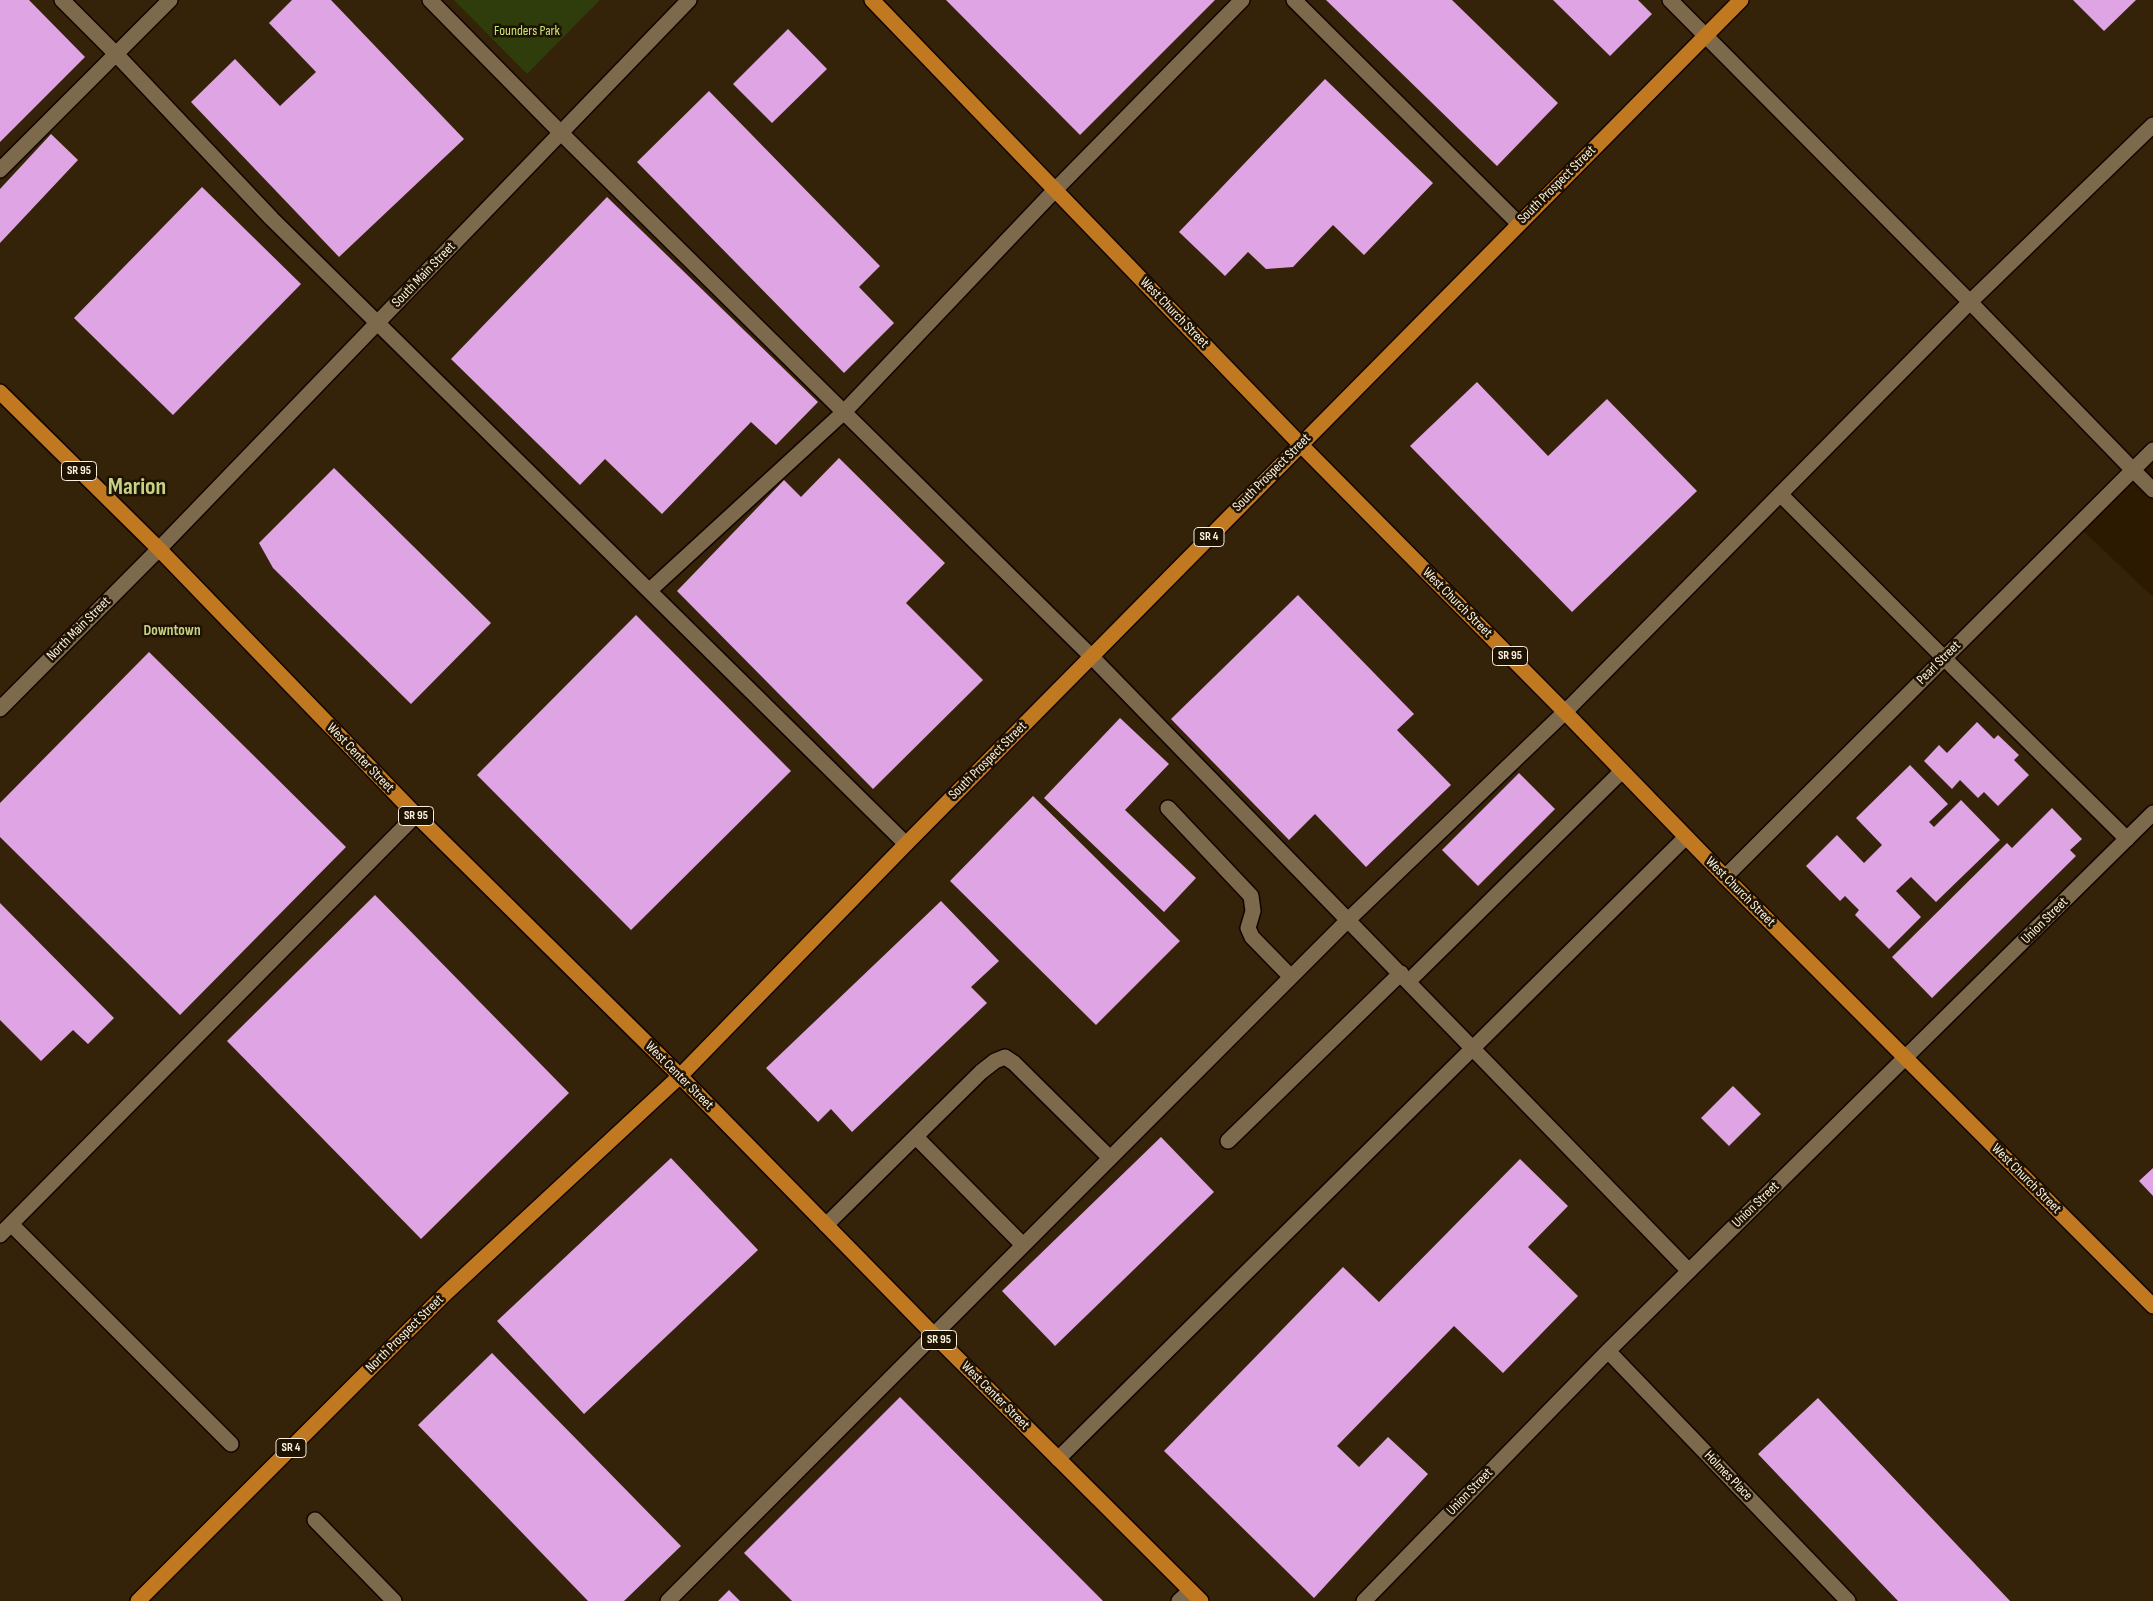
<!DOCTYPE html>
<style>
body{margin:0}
canvas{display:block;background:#2b1a00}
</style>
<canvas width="2153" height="1601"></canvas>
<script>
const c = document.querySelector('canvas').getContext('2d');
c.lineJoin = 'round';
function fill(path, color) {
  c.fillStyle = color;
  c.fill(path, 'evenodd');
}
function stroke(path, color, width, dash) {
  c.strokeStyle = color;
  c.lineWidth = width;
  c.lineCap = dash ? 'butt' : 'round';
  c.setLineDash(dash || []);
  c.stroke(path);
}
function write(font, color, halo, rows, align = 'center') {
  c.font = font + ' "Sofia Sans Condensed",sans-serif';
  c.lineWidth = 5;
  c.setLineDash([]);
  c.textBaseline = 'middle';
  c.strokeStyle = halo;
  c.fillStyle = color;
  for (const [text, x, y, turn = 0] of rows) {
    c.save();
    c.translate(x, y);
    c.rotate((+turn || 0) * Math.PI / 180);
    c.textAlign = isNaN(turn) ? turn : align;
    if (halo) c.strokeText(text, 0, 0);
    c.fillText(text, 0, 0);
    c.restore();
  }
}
const built = new Path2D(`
 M 0,0 L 2153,0 L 2153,458 L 2081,529 L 2153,597 L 2153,1601 L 0,1601 Z`);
const green = new Path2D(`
 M 454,0 L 600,0 L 527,74 Z`);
const building = new Path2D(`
 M 0,0 L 29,0 L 85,57 L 0,142 Z
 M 292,0 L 331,0 L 464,139 L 339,257 L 191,102 L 235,59 L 280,106 L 316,72 L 269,23 Z
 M 946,0 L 1215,0 L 1080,135 Z
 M 1326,0 L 1452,0 L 1558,103 L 1497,166 Z
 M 1553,0 L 1638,0 L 1652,14 L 1610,56 Z
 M 2073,0 L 2136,0 L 2104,31 Z
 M 788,29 L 827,69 L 772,123 L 733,84 Z
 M 1325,79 L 1433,183 L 1364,255 L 1333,225 L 1293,267 L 1266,269 L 1248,252 L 1225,276 L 1179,232 Z
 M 709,91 L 880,266 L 859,287 L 894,323 L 844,373 L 637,162 Z
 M 51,134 L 78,160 L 0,243 L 0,189 Z
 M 202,187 L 301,284 L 173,415 L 74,318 Z
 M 607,197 L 818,402 L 776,445 L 751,422 L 662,514 L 605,459 L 580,485 L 451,359 Z
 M 1477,382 L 1548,456 L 1607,399 L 1697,491 L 1572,612 L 1410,446 Z
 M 839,458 L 945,563 L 906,603 L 983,680 L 873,789 L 677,591 L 784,480 L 801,497 Z
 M 334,468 L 491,623 L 411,704 L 273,568 L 259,543 Z
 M 1298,595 L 1414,714 L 1397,730 L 1451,785 L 1366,867 L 1315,814 L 1289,840 L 1171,719 Z
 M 636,615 L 791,771 L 631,930 L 477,775 Z
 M 149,652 L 346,847 L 180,1015 L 0,837 L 0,803 Z
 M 1120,718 L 1169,764 L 1125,810 L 1196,878 L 1164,912 L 1044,798 Z
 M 1977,722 L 1994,739 L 1998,735 L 2019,755 L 2014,760 L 2029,775 L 1998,806 L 1984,792 L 1978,798 L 1960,780 L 1952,789 L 1924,761 L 1939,745 L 1947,753 Z
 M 1910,765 L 1948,804 L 1929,822 L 1934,827 L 1961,800 L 2000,840 L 1936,902 L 1911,877 L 1896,891 L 1921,917 L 1889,949 L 1855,915 L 1859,910 L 1845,896 L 1840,901 L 1806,866 L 1837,835 L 1864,863 L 1882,845 L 1856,818 Z
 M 1519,773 L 1555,809 L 1478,886 L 1442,850 Z
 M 1033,796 L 1180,941 L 1096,1025 L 950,881 Z
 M 2052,808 L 2082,839 L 2070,850 L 2076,856 L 1932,998 L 1892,957 L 2007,843 L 2012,848 Z
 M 375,895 L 569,1093 L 421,1239 L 227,1041 Z
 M 941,901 L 999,961 L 971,987 L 987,1003 L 852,1132 L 831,1109 L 818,1122 L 766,1068 Z
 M 0,903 L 114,1018 L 88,1044 L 73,1030 L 41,1061 L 0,1020 Z
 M 1733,1086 L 1761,1114 L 1729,1146 L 1701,1118 Z
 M 1161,1137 L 1214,1192 L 1055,1346 L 1002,1291 Z
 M 671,1158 L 758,1250 L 584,1414 L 497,1321 Z
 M 1520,1159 L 1568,1206 L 1528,1247 L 1578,1296 L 1503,1373 L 1454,1326 L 1337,1446 L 1359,1467 L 1388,1437 L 1428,1474 L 1314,1598 L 1164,1451 L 1343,1267 L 1379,1302 Z
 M 2153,1168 L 2153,1196 L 2139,1181 Z
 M 492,1353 L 681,1546 L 624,1601 L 588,1601 L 418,1425 Z
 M 900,1397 L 1103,1601 L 792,1601 L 744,1553 Z
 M 1818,1398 L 2010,1601 L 1898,1601 L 1758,1454 Z
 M 729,1590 L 740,1601 L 718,1601 Z`);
const service = new Path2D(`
 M 62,0 L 116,54 L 272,219 L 906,844
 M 430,0 L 561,133 L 1091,656 L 1689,1271
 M 1294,0 L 1519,224
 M 1670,0 L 1970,302 L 2133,470
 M 0,170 L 170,0
 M 1780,494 L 1944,658 L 2127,839
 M 650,590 L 844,412 L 1055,190 L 1242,0
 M 1168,808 L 1251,896 L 1253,911 L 1248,928 L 1252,937 L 1291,977
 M 1409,981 L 1622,771
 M 916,1137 L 1023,1245
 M 1228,1141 L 1401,973
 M 11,1224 L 231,1444
 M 826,1225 L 981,1072 L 995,1061 L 1005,1057 L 1014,1063 L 1110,1158
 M 0,1235 L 416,815
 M 1058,1459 L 1686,837
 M 315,1520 L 394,1601
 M 668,1601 L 1349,919 L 1565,712 L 1970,302 L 2153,125`);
const minor = new Path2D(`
 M 2133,470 L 2153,490
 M 1725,877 L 2153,450
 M 1608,1351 L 1848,1601
 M 1179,1601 L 1190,1591
 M 1364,1601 L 1608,1351 L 2153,813`);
const tertiary = new Path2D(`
 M 0,709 L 159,549 L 689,0`);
const primary = new Path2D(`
 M 872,0 L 1300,444 L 1565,712 L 1725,877 L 2153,1306
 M 0,392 L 159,549 L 416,815 L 680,1076 L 934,1335 L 1201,1601
 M 138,1601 L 445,1294 L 680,1076 L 906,844 L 1741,0`);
const shields = [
 [79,471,35],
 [1209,537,30],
 [1510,656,35],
 [416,816,35],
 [939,1340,35],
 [291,1448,30]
];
const shieldNames = [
 ["SR 95",79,471],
 ["SR 4",1209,537],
 ["SR 95",1510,656],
 ["SR 95",416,816],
 ["SR 95",939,1340],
 ["SR 4",291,1448]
];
const parkNames = [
 ["Founders Park",527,31]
];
const streetNames = [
 ["South Prospect Street",1557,185,-45],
 ["South Main Street",424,275,-46],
 ["West Church Street",1174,313,46],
 ["South Prospect Street",1272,473,-45],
 ["West Church Street",1457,603,45],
 ["North Main Street",79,629,-45],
 ["Pearl Street",1939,663,-45],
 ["West Center Street",360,758,46],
 ["South Prospect Street",988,761,-45],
 ["West Church Street",1740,892,45],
 ["Union Street",2045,921,-45],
 ["West Center Street",679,1076,45],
 ["West Church Street",2026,1179,45],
 ["Union Street",1756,1205,-44],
 ["North Prospect Street",405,1334,-45],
 ["West Center Street",995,1396,45],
 ["Holmes Place",1728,1476,46],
 ["Union Street",1470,1492,-46]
];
const neighbourhoodNames = [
 ["Downtown",172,631]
];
const townNames = [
 ["Marion",137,488]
];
fill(built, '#342308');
fill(green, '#2f3c0b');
fill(building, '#dfa4e3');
stroke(service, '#120400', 18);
stroke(minor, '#120400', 18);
stroke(tertiary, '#120400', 18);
stroke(primary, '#120400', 18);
stroke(service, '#7d694c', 15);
stroke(minor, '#7d694c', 15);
stroke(tertiary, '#7d694c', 15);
stroke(primary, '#c07821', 15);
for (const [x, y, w] of shields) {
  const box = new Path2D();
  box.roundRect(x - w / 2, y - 9.5, w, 19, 4);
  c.fillStyle = '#1e1200';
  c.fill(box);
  stroke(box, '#fbf0df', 1);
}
write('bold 12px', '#fbf0df', null, shieldNames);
write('14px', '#c5e67b', '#1e1200', parkNames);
write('14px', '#fbf0df', '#1e1200', streetNames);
write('bold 15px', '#c6d387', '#1e1200', neighbourhoodNames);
write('bold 24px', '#c6d387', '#1e1200', townNames);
</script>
